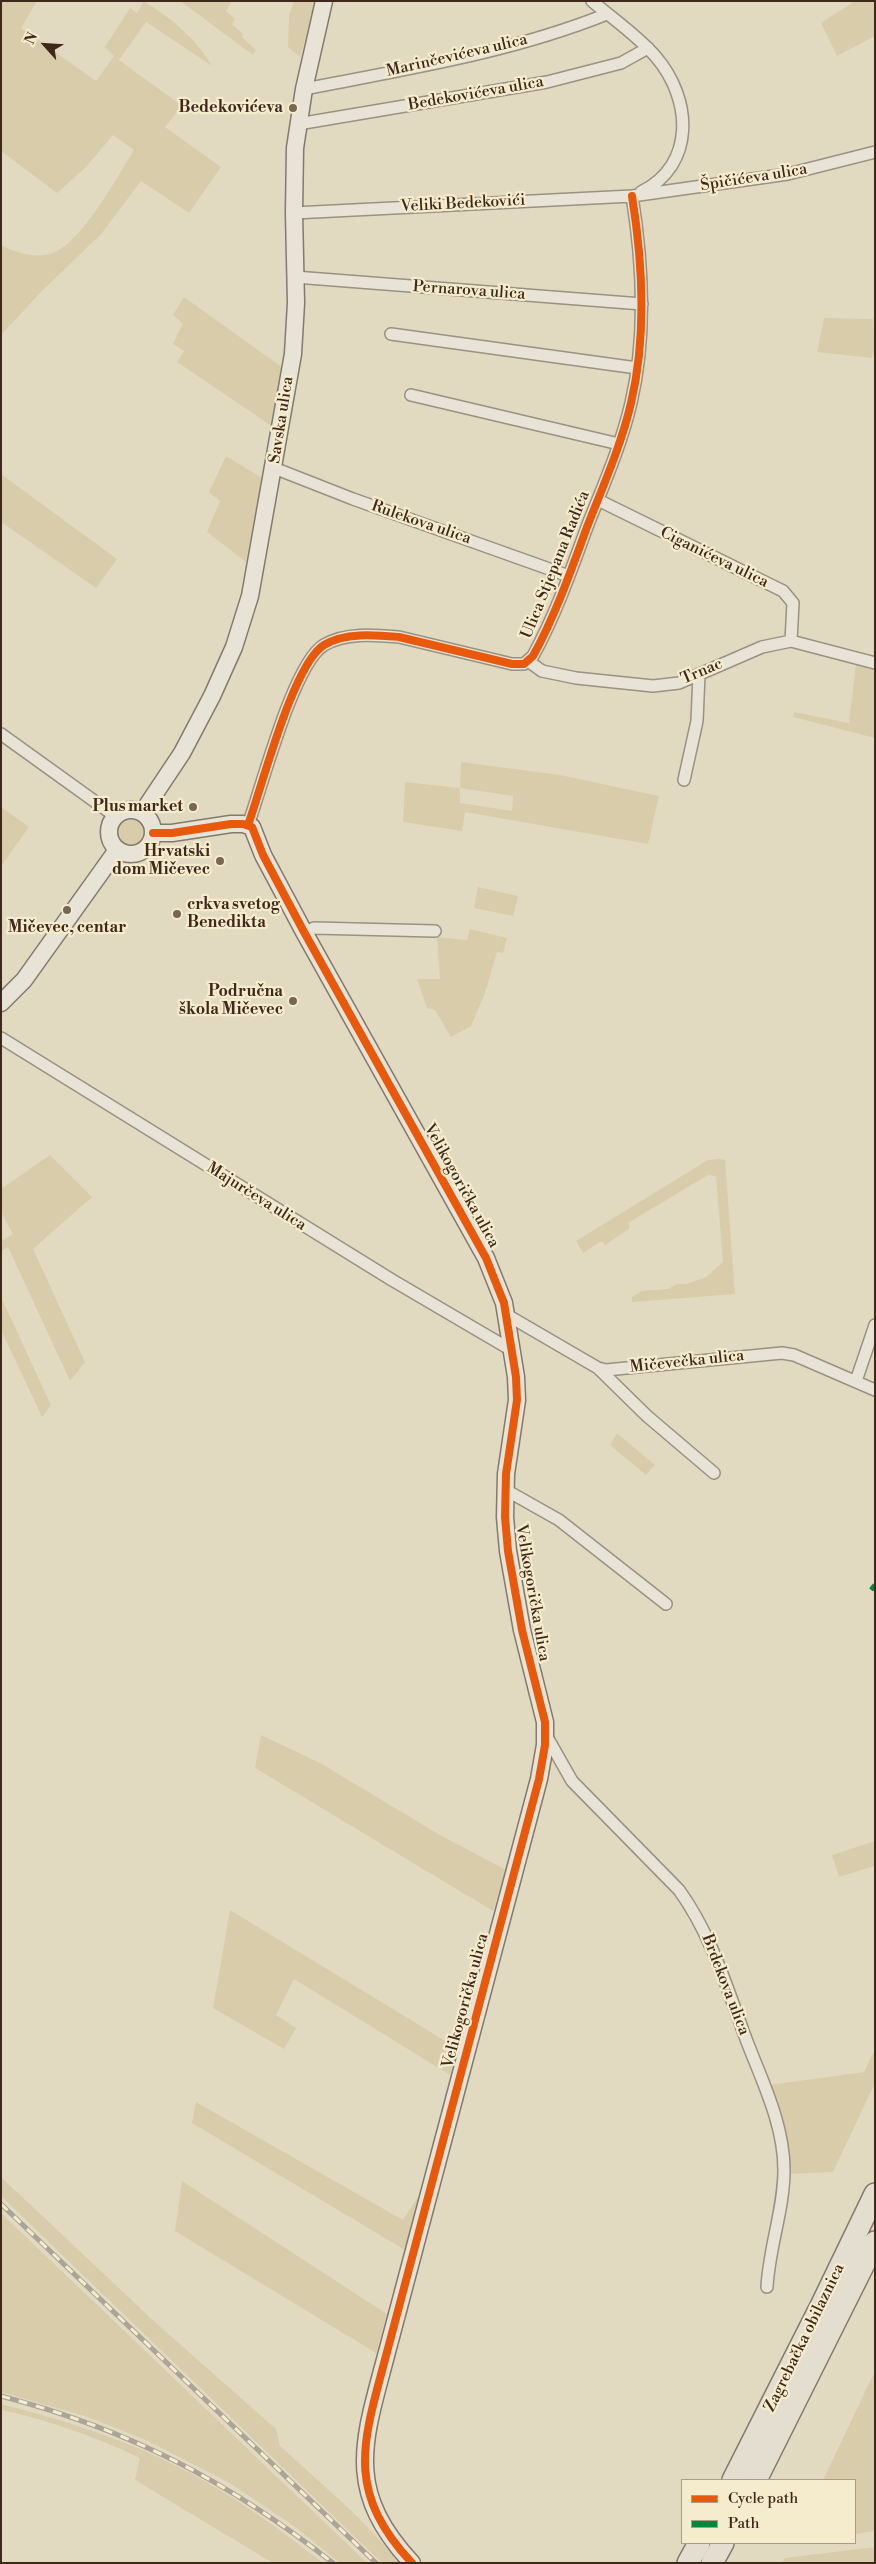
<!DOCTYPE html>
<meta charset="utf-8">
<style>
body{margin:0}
#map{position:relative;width:876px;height:2564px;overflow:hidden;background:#e2dac0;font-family:"Libre Bodoni",serif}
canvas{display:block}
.frame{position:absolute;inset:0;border:2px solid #3f271c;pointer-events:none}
.legend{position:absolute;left:681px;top:2479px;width:175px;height:65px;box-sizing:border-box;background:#f5eccd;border:1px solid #ac9d86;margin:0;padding:6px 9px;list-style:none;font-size:15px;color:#3f271c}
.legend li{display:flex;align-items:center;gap:10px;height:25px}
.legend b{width:25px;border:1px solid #ac9d86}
.north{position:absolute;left:20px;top:20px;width:50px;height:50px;-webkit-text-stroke:4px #f5eccd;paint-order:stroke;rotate:296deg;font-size:14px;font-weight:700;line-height:20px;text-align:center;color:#3f271c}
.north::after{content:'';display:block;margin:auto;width:18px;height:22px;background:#3f271c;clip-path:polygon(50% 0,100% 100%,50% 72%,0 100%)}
</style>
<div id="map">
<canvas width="876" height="2564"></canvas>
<div class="frame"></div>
<ul class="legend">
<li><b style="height:6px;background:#e8590c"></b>Cycle path</li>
<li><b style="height:6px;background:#00873e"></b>Path</li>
</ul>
<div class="north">N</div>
</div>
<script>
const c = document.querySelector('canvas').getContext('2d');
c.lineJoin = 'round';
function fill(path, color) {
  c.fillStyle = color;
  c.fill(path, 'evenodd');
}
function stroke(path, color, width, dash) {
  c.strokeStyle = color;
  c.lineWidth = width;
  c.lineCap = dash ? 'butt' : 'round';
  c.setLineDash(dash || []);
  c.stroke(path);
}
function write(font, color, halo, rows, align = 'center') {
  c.font = font + ' "Libre Bodoni",serif';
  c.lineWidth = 4.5;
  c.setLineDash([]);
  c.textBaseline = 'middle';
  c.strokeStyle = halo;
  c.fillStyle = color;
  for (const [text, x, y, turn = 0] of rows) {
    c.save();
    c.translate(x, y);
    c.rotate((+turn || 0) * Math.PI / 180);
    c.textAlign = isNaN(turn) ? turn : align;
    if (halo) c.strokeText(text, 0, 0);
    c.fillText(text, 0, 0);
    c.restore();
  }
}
const green = new Path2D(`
 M 1,1 L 37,1 L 21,28 L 96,81 L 114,56 L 105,47 L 130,8 L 137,13 L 144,1 C 172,19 195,37 212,66 L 146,22 L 119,60 L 182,106 L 165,127 L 221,167 L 189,213 L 141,181 L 102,233 L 41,292 L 1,335 L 1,245 C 16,253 37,259 53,253 C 82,242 117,177 134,150 L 113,135 L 86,167 L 57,193 L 1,151 Z
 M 180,1 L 232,1 L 226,11 L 235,19 L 232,24 L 243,34 L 242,37 L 256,50 L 253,55 Z
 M 294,1 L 316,1 L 300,57 L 288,47 L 289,16 Z
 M 855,1 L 875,1 L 875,36 L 837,56 L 821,23 Z
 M 184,297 L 283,368 L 273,427 L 177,362 L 184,351 L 173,344 L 183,324 L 173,315 Z
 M 824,318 L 873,319 L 875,349 L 872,358 L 817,352 Z
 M 226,456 L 262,478 L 246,562 L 207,532 L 220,501 L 209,492 Z
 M 1,474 L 117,559 L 96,588 L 1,522 Z
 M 856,663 L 875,668 L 875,738 L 793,717 L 794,712 L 849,723 Z
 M 461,762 L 560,775 L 659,796 L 648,844 L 465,812 L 462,831 L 403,822 L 405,782 L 460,788 ZM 460,788 L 513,796 L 512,811 L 460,803 Z
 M 1,807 L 29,827 L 1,866 Z
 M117 832a15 15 0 1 1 30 0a15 15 0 1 1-30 0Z
 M 478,887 L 518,896 L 513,916 L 474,908 Z
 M 470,929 L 507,938 L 503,953 L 497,952 L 485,993 L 471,1026 L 451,1037 L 435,1010 L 427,1008 L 417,979 L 440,979 L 437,937 L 467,940 Z
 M 50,1155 L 92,1197 L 33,1249 L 85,1362 L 70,1381 L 8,1247 L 1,1251 L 1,1241 L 13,1234 L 1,1212 L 1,1189 Z
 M 719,1159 L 725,1160 L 735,1294 L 632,1302 L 632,1297 L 642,1291 L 668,1289 L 677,1284 L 686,1284 L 706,1277 L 723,1262 L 716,1176 L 708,1175 L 628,1223 L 630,1228 L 605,1245 L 602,1241 L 583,1253 L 576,1241 L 708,1160 Z
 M 1,1297 L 51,1405 L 42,1417 L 1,1330 Z
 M 617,1433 L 655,1465 L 646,1475 L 610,1445 Z
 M 261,1735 L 320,1763 L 440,1835 L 506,1870 L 493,1911 L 255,1768 Z
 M 875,1841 L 875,1866 L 839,1877 L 832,1855 Z
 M 230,1910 L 457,2048 L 450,2075 L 294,1979 L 276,2015 L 296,2028 L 284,2049 L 213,2008 Z
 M 875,2049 L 875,2083 L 833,2172 L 789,2174 L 769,2085 L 864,2072 Z
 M 196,2102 L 403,2220 L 420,2194 L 405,2250 L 192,2123 Z
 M 1,2177 L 156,2323 L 276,2429 L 280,2446 L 353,2512 L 401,2563 L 382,2563 L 1,2196 Z
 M 182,2181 L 387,2314 L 376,2353 L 175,2231 Z
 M 1,2213 L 367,2563 L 340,2563 L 294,2526 L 228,2482 L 146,2440 L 88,2417 L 1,2392 Z
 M 875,2371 L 875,2531 L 855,2534 L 855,2480 L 823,2480 Z
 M 1,2404 C 67,2421 131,2441 190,2473 C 238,2498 280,2530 323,2563 L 273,2563 L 135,2480 L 140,2458 C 96,2437 49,2420 1,2410 Z
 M 875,2547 L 875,2563 L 782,2563 L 785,2558 Z`);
const street = new Path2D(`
 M 592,1 C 613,19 638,36 656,57 C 692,99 696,165 641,192
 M 304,89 C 406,69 510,53 607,14
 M 298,124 L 547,82 L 621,63 L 648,48
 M 294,213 L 632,196 L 788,174 L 875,152
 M 295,277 L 642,304
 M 391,334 L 637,368
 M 411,395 L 619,444
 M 274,468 L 353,499 L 569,576
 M 598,500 L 783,591 L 793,603 L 791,641
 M 528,661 L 542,671 L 576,678 L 653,686 L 679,683 L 762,647 L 791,641 L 875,663
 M 1,734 L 115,816
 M 684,780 L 697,721 L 699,674
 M 248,825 C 262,787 293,664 324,645 C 345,632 376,635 399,637 L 512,664 L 524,664 L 533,656 C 555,616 571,571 587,527 C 603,486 621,446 631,403 C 647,335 643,264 632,196
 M 304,932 L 314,928 L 435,931
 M 1,1038 L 392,1280 L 513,1351
 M 507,1315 L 598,1368 L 606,1370 L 782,1353 L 794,1355 L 875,1390
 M 598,1368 L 647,1416 L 714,1473
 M 856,1381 L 875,1325
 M 504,1489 L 559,1520 L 666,1604
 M 547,1737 L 572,1781 L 679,1890 C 711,1934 727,1988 746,2039 C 762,2081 784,2124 784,2170 C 784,2209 769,2248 767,2287`);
const secondary = new Path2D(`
 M109 832a22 22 0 1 1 44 0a22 22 0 1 1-44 0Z
 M 142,813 L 182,753 L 212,696 L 234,647 L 250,596 L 293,354 L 296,303 L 294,213 L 295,148 L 304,89 L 324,1
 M 153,833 L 172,833 L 231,824 L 243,824 L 252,827 L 263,855 L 304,932 L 486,1258 L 504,1303 L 516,1377 L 517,1400 L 506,1474 L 505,1517 L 508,1551 L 522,1630 L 545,1722 L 545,1745 L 539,1779 L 387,2352 C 364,2440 343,2489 412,2563
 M 1,1003 L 24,980 L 117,850`);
const highway = new Path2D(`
 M 733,2480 L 822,2304 L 875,2194
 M 756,2480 L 875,2242
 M 688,2563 L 699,2543
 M 712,2563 L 723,2543`);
const rail = new Path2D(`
 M 1,2204 L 376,2563
 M 1,2396 C 130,2430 228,2481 333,2563`);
const quiet = new Path2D(`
 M 871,1586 L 875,1589`);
const cycleway = new Path2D(`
 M 248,825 C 262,787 293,664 324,645 C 345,632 376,635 399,637 L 512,664 L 524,664 L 533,656 C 555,616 571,571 587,527 C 603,486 621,446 631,403 C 647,335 643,264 632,196
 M 153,833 L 172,833 L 231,824 L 243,824 L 252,827 L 263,855 L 304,932 L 486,1258 L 504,1303 L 516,1377 L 517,1400 L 506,1474 L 505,1517 L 508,1551 L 522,1630 L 545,1722 L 545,1745 L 539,1779 L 387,2352 C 364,2440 343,2489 412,2563`);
const markers = [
 [293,108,5,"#786655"],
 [193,807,5,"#786655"],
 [220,861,5,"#786655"],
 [67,910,5,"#786655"],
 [177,914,5,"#786655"],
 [293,1001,5,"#786655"]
];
const streetNames = [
 ["Marinčevićeva ulica",457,56,-13],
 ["Bedekovićeva ulica",476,94,-10],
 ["Špičićeva ulica",754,178,-9],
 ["Veliki Bedekovići",463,204,-3],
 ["Pernarova ulica",469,291,4],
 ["Savska ulica",282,420,-81],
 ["Rulekova ulica",421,523,19],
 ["Ciganićeva ulica",714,558,26],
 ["Ulica Stjepana Radića",556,565,-68],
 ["Trnac",702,672,-23],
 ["Velikogorička ulica",461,1186,61],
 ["Majurčeva ulica",256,1197,32],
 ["Mičevečka ulica",687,1362,-6],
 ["Velikogorička ulica",532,1593,80],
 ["Brdekova ulica",725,1985,69],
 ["Velikogorička ulica",466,2001,-75],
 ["Zagrebačka obilaznica",805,2338,-64]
];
const poiNames = [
 ["Bedekovićeva",283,108],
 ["Plus market",183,807],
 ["Hrvatski",210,852],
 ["dom Mičevec",210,870],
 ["crkva svetog",187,905,"left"],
 ["Benedikta",187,923,"left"],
 ["Mičevec, centar",67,928,"center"],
 ["Područna",283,992],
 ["škola Mičevec",283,1010]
];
fill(green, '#d9ccaa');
stroke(street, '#999182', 14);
stroke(secondary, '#827a6c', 19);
stroke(highway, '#827a6c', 24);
stroke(street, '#e7e3d6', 11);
stroke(secondary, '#e7e3d6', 16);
stroke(highway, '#e3decf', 21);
stroke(rail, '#aaa499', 5);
stroke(rail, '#f5eccd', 3, [9]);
stroke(quiet, '#00873e', 6, [12, 6]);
stroke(cycleway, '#e8590c', 8);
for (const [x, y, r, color] of markers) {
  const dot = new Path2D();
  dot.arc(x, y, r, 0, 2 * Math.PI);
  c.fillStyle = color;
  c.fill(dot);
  stroke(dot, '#f5eccd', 2);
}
write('16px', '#3f271c', '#f5eccd', streetNames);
write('bold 16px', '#3f271c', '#f5eccd', poiNames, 'right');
</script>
